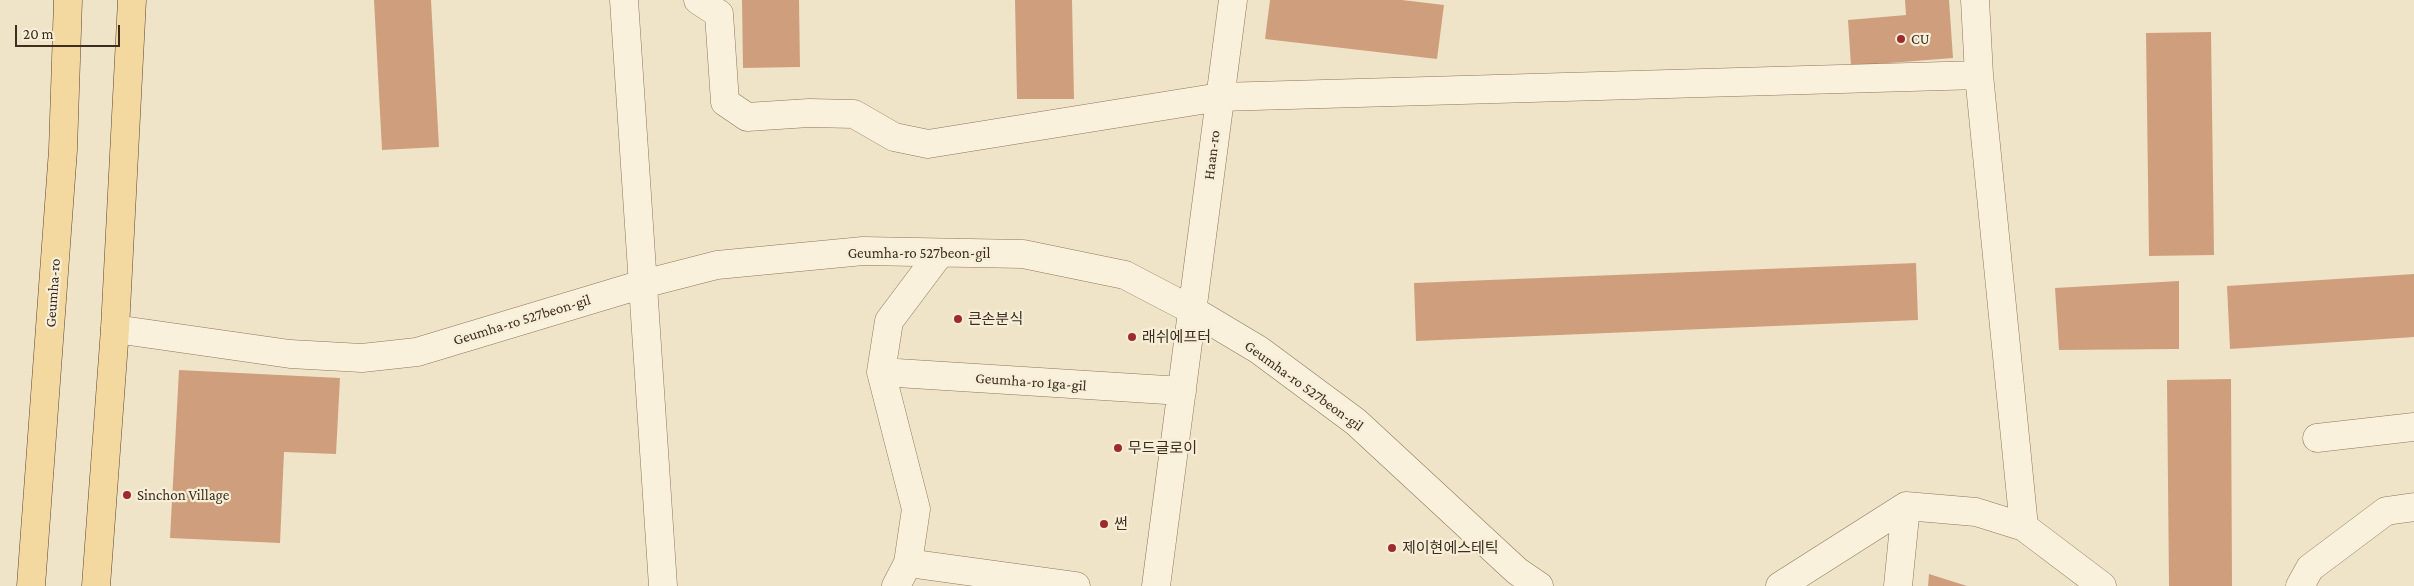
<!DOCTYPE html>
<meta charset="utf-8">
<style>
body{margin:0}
#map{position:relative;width:2414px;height:586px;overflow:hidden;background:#f0e4c8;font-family:"Crimson Pro",serif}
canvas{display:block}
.scale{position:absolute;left:15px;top:25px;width:105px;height:22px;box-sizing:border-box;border:2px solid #3d2e20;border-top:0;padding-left:6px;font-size:15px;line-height:18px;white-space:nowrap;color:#3d2e20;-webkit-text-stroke:4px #f7eed8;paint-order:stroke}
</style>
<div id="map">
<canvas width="2414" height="586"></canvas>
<div class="scale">20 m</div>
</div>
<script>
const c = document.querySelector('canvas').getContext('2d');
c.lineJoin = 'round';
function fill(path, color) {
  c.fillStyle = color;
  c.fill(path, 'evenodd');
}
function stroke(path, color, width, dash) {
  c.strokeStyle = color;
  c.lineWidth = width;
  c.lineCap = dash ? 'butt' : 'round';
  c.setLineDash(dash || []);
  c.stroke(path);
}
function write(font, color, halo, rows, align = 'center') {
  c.font = font + ' "Crimson Pro","Noto Sans KR",serif';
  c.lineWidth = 4.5;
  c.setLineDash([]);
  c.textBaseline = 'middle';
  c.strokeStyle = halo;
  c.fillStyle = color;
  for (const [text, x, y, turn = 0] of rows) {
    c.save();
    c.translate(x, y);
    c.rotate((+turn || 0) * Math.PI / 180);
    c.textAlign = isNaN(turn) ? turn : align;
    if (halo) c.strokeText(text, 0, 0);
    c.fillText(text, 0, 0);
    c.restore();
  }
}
const building = new Path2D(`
 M 374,0 L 431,0 L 439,147 L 382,150 Z
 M 742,0 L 799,0 L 800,67 L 743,68 Z
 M 1015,0 L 1072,0 L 1074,99 L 1017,99 Z
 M 1270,0 L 1402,0 L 1444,5 L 1437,59 L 1265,39 Z
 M 1905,0 L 1949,0 L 1953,58 L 1851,66 L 1848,20 L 1906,15 Z
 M 2211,32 L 2214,255 L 2149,256 L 2146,33 Z
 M 1916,263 L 1918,320 L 1416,341 L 1414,283 Z
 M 2414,274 L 2414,337 L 2230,349 L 2227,286 Z
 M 2179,281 L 2179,349 L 2059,350 L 2055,288 Z
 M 179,370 L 340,378 L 336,454 L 284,452 L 280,543 L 170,538 Z
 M 2231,379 L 2232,586 L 2169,586 L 2167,380 Z
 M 1929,574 L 1967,586 L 1928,586 Z`);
const minor = new Path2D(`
 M 624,0 L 663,586
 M 698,0 L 719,14 L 725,102 L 747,117 L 809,113 L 854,114 L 894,137 L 928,144 L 1220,97 L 1979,75
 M 1975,0 L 1979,75 L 2024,527
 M 115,329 L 290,354 L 362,358 L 417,352 L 643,284 L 717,265 L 863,251 L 1023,254 L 1125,275 L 1192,310 L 1259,350 L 1356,422 L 1517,571 L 1539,586
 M 881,372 L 1182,391
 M 2317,438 L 2414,427
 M 908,563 L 1076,586
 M 896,586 L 908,563 L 916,509 L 881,372 L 889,321 L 940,253
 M 1156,586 L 1233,0
 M 1780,586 L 1906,506 L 1976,512 L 2024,527 L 2102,586
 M 1898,586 L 1906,506
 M 2300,586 L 2310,568 L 2386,511 L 2414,507`);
const major = new Path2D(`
 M 31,586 L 63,150 L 68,0
 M 96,586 L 115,329 L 132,0`);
const markers = [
 [1901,39,5,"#9e2a2b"],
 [958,319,5,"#9e2a2b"],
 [1132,337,5,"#9e2a2b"],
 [1118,448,5,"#9e2a2b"],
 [127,495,5,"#9e2a2b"],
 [1104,524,5,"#9e2a2b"],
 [1392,548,5,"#9e2a2b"]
];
const poiNames = [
 ["CU",1911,39],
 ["큰손분식",968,319],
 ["래쉬에프터",1142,337],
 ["무드글로이",1128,448],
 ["Sinchon Village",137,495],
 ["썬",1114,524],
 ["제이현에스테틱",1402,548]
];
const streetNames = [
 ["Haan-ro",1212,155,-83],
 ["Geumha-ro 527beon-gil",919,253],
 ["Geumha-ro",53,293,-86],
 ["Geumha-ro 527beon-gil",522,320,-17],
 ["Geumha-ro 1ga-gil",1031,382,4],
 ["Geumha-ro 527beon-gil",1304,386,36]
];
fill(building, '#cf9f7d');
stroke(minor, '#8d765c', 29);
stroke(major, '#5b4430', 29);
stroke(minor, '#faf1dc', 28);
stroke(major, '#f3d9a0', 28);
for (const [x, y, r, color] of markers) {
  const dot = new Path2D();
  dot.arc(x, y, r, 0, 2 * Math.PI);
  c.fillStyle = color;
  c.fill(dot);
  stroke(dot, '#f7eed8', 2);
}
write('15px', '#3d2e20', '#f7eed8', poiNames, 'left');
write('15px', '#3d2e20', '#f7eed8', streetNames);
</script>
